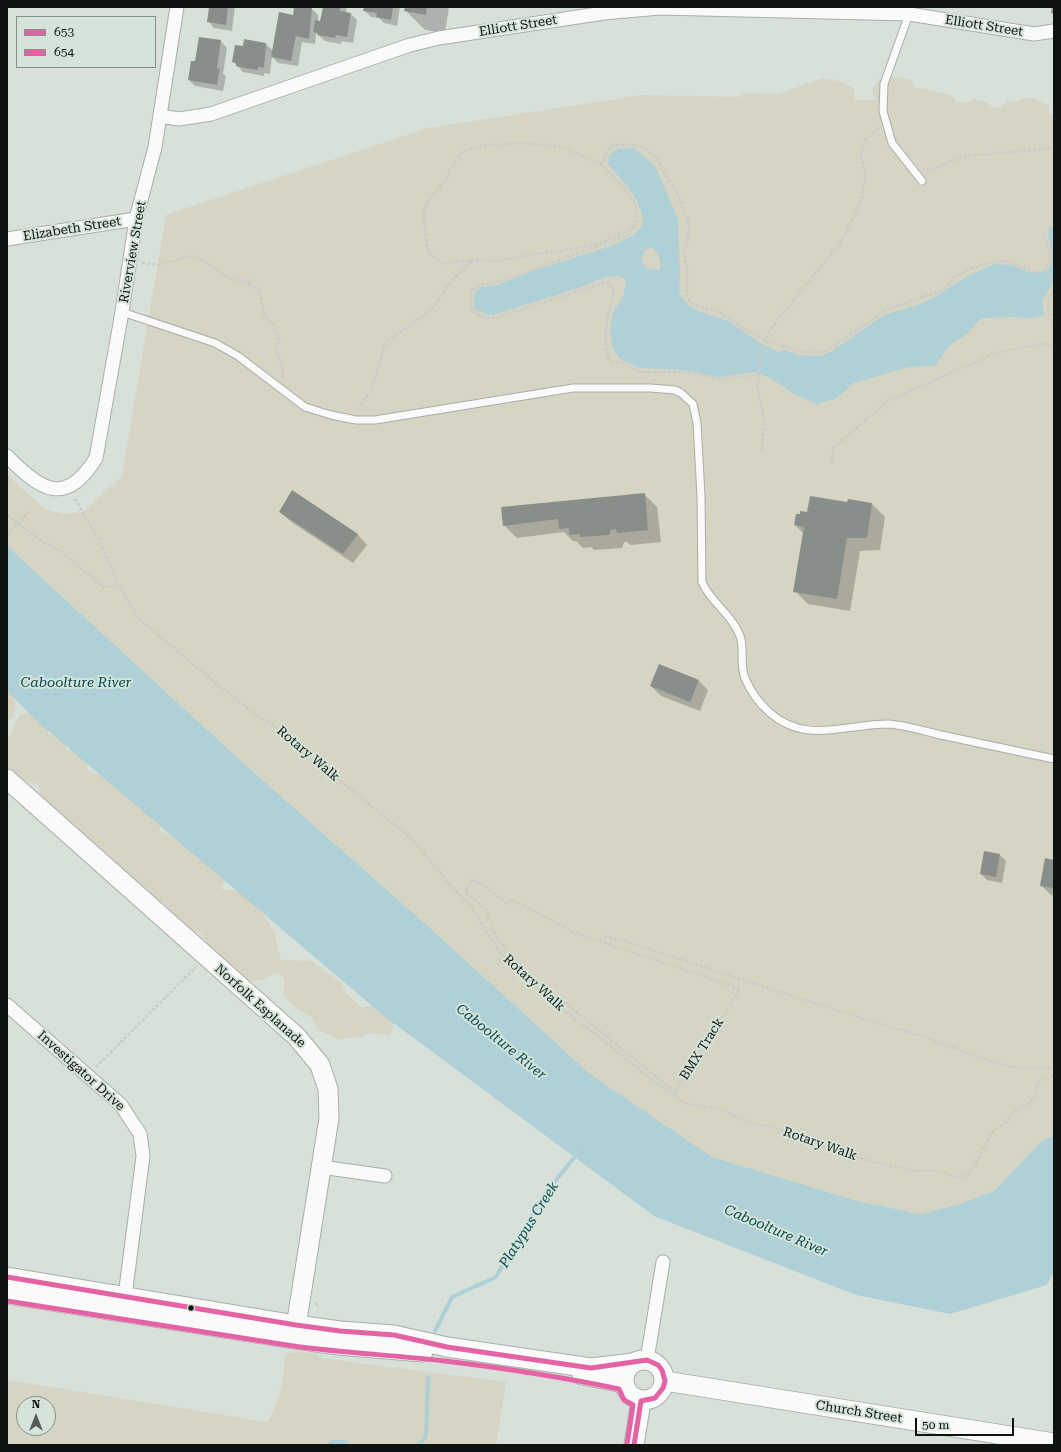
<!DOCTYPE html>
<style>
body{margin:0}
#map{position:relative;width:1061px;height:1452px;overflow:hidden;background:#d8e0da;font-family:"Roboto Serif",serif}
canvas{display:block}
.frame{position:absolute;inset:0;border:8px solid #0e1310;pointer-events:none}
.legend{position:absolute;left:16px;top:16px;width:140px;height:52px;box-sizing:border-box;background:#d5e4d9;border:1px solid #859089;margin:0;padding:5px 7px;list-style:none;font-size:12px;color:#0e1310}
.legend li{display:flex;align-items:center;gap:8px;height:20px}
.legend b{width:20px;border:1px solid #859089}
.north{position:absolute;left:16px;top:1396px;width:40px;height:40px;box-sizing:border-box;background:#d5e4d9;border:1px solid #859089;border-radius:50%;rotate:0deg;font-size:11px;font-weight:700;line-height:16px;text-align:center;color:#0e1310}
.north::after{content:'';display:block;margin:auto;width:14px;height:18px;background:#555b57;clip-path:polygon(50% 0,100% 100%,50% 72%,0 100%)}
.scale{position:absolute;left:915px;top:1418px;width:99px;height:18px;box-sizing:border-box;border:2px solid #0e1310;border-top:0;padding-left:5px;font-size:12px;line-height:14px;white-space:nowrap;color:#0e1310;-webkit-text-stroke:3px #d5e4d9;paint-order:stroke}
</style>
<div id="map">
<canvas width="1061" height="1452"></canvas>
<div class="frame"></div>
<ul class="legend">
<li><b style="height:5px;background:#e463a4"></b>653</li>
<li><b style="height:5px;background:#e463a4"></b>654</li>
</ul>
<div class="north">N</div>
<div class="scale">50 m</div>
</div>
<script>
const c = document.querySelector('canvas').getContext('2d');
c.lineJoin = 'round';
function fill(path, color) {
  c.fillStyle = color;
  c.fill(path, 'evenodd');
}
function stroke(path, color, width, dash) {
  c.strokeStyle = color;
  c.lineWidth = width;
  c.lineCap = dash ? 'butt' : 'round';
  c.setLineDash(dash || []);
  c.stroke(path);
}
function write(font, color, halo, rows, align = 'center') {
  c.font = font + ' "Roboto Serif",serif';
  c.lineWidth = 4;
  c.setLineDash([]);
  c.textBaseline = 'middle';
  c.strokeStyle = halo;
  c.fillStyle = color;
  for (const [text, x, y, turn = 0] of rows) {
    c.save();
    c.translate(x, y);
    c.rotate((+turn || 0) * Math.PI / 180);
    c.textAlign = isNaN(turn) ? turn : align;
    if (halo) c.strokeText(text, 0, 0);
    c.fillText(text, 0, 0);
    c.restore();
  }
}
const green = new Path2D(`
 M 892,77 L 910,79 L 914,87 L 951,95 L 956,102 L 966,103 L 973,99 L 986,102 L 991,107 L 1001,108 L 1007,101 L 1011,103 C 1029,96 1033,95 1049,106 L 1049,114 L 1054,115 L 1054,1136 L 1043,1140 L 994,1191 L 960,1204 L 920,1214 L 857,1201 L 712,1157 L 590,1074 L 431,929 L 241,761 L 7,546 L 7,473 L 19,486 L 45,509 L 62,514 L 83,512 L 122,476 L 166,215 L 428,128 L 643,95 L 740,97 L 740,93 L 779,94 L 822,78 L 843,82 L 854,89 L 855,100 L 877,100 L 872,90 L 879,80 Z
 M 7,682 C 14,693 17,703 14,716 L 7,721 Z
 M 38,709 L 51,718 L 48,734 L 63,738 L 67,752 L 73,749 L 85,759 L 87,770 L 94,774 L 109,776 L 164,814 L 159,831 L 176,836 L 226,875 L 221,889 L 240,891 L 256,902 L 274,932 L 281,960 L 312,961 L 341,982 L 347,994 L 361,1007 L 389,1004 L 397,1016 L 390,1035 L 369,1033 L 360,1037 L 338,1039 L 318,1030 L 311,1016 L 295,1008 L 283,994 L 285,983 L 283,976 L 275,973 L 263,980 L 243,982 L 217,956 L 201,934 L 186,927 L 163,902 L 145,895 L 49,804 L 40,794 L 38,784 L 20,780 L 7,772 L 7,741 L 20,715 Z
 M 295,1351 L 317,1354 L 321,1358 L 506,1382 L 496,1445 L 7,1445 L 7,1380 L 267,1422 C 281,1402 283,1377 286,1353 L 294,1354 ZM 24,1404 L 48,1404 L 48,1428 L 24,1428 Z`);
const water = new Path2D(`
 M 634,148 L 655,166 L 678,219 L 680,278 L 679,290 L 682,298 L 689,306 L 698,311 L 728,321 L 760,343 L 779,352 L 785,350 L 799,355 L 811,356 L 820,356 L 831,352 L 884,315 L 918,305 L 937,296 L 969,275 L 995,264 L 1010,265 L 1031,273 L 1047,271 C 1060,257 1045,242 1049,226 L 1054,227 L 1054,281 L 1042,302 L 1044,315 L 1028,319 L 1015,317 L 981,318 L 967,334 L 950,345 L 935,366 L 908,367 L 854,383 L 835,399 L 817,404 L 796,395 L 770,378 L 754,372 L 720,377 L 685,370 L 639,368 L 620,359 L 612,347 L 610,328 L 613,313 L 624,294 L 626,280 L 620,276 L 605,277 L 581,287 L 496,314 L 488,315 L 474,309 L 474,294 L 481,287 L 498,285 L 533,271 L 611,246 L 634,235 L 643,225 C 643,199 624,183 608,164 L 609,155 L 618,149 ZM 652,248 C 658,254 662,260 660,269 C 650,271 644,268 641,259 L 646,249 Z
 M 7,546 L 241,761 L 431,929 L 590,1074 L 712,1157 L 857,1201 L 920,1214 L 960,1204 L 994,1191 L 1043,1140 L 1054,1136 L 1054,1271 L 1047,1285 L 950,1314 L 856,1295 L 654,1216 L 384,1016 L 39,723 L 7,691 Z`);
const shadow = new Path2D(`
 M 210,7 L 235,7 L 232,31 L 214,28 L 208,21 Z
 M 295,7 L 312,9 L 318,15 L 318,21 L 321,22 L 324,7 L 347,7 L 346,13 L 351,14 L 357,20 L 353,43 L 342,41 L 341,44 L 325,41 L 316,33 L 315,44 L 302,42 L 298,66 L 278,63 L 272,56 L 270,74 L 264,73 L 264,76 L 243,72 L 234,62 L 244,47 L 266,44 L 273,51 L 294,16 Z
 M 365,7 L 400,7 L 397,26 L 384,23 L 379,18 L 371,17 L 364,10 Z
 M 406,7 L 449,7 L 445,33 L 425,30 L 405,10 Z
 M 221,41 L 227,48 L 223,74 L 226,76 L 223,91 L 195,86 L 189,80 L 196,62 Z
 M 292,492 L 358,535 L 367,545 L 353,563 L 290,521 L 280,512 Z
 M 644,494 L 657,507 L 661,542 L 630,545 L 627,542 L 624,542 L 622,548 L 594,550 L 591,547 L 583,548 L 576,541 L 573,541 L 564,532 L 517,538 L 504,525 Z
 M 872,504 L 885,517 L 880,550 L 860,551 L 850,611 L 808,604 L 795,591 L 804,534 L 795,525 L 808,513 Z
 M 699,681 L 708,690 L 700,711 L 661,696 L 651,686 Z
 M 1000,855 L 1006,861 L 1002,883 L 987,880 L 981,874 Z
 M 1054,861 L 1054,896 L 1051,895 L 1041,885 Z`);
const stream = new Path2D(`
 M 435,1331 L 452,1297 L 496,1277 L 518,1238 L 545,1194 L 578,1153
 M 329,1445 L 332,1442 L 345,1442 L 348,1445
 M 419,1445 L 426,1436 L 428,1377`);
const building = new Path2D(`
 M 209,7 L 228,7 L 226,25 L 207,22 Z
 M 294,7 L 312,8 L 309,39 L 296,36 L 291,61 L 271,57 L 279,12 L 293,15 Z
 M 323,7 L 340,7 L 340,11 L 351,13 L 347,37 L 336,35 L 335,38 L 317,35 L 318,33 L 313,32 L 315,20 L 320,21 Z
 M 364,7 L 393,7 L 391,20 L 376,17 L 377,13 L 363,11 Z
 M 405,7 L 427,7 L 426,15 L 404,11 Z
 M 1052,7 L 1054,7 L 1054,14 L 1051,13 Z
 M 199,37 L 221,40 L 217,68 L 220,69 L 217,85 L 188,80 L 191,61 L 195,61 Z
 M 244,39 L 266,43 L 264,68 L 258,67 L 258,70 L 244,68 L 236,66 L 236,63 L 232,62 L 235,45 L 243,46 Z
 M 292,490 L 358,534 L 343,554 L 279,512 Z
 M 645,493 L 648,530 L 617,533 L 616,529 L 611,530 L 609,535 L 580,537 L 580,534 L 569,535 L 569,528 L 559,529 L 558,519 L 503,526 L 501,507 Z
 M 810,496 L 847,502 L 848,499 L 872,503 L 867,538 L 847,538 L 837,599 L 793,592 L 804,527 L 794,525 L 796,514 L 800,514 L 800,511 L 807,512 Z
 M 659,664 L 699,680 L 690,702 L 650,686 Z
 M 984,851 L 1000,854 L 996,877 L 980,874 Z
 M 1045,858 L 1054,860 L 1054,888 L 1040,886 Z`);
const path = new Path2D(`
 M 601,164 L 609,149 L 616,145 L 626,144 L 645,148 L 657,159 L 662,170 L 676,190 L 687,217 L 689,226 L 688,239 L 684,253 L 687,270 L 687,296 L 690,302 L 697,306 L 719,312 L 749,332 L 765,340 L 800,352 L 822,352 L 833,347 L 884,311 L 947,288 L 954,278 L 968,270 L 982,264 L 1005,261 L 1035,272 L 1044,270 C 1056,259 1048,245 1042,233
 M 926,171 L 966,156 L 1054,148
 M 634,228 L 593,245 L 497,261 L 473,260 L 442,263 L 428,252 L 423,212 L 432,195 L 446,180 L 450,169 L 463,151 L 487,145 L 524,143 L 562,147 L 601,164 L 623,187 L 636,205 L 636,222 L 628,235 L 502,281 L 481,285 L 471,292 L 472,310 L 481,316 L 494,318 L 607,282 L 612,287 L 614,292 C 609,311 599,346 612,363 L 621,362 L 639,372 L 688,372 L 719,379 L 759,375
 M 142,263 L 160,265 L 189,256 L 203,260 L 219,272 L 230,278 L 248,283 L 259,290 L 264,314 L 274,325 L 279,338 L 275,351 L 282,363 L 283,378
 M 1044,270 L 1054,283
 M 248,283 L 251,278
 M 1054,290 C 1044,304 1050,315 1054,330
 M 359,410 L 362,401 L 370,392 L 374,382 L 383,350 L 389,340 L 431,310 L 453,279 L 473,260
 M 762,451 L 764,420 L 757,383 L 765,340 L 769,331 L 843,239 L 861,200 L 866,177 L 860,154 L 866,139 L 879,128
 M 831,463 L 834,447 L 888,401 L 995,353 L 1043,343 L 1054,347
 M 75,499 L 100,542 L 119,585 L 137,617 L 217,684 L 253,713 L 286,734 L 338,779 L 411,838 L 450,885 L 470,905 L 500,952 L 523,976 L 560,1008 L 598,1036 L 644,1074 L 686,1104 L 719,1109 L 751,1123 L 772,1127 L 838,1152 L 878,1163 L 916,1171 L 937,1170 L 953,1177 L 962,1177 L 971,1172 L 991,1133 L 1008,1120 L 1011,1114 C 1024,1106 1037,1104 1036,1085 L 1040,1081 L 1054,1076
 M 7,515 L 43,542 L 62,552 L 103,587 L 119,585
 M 472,880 L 486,886 L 506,903 L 513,900 L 573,932 L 740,989 L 675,1092 L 527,972 L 496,937 L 486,910 L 465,891 Z
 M 604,936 L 634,944 L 832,1009 L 921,1036 L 996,1063 L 1017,1068 L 1054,1068
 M 96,1067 L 196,967
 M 316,1303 L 318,1308`);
const lane = new Path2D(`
 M 909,14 L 884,84 L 883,111 L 892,143 L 922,181
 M 122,312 L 215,343 L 238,356 L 305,407 L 331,415 L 356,420 L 375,420 L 573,388 L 650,388 L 675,390 L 681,393 L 693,404 L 697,423 L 701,496 L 702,582 C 710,602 732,614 740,636 C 745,649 739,664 745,678 C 750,690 759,703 769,712 C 806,745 845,724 888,724 C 905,725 924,731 941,735 C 979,743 1016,751 1054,759`);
const street = new Path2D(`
 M 160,116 L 179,119 L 211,114 L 410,45 L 439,38 L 604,13 L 660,8 L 909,14 L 1034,34 L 1054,31
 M 7,239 L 136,219
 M 7,456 C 41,491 66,507 96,458 L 122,312 L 136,219 L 155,147 L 177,7
 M 7,1005 L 121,1105 L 140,1134 L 143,1156 L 124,1304
 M 321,1167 L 385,1176
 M 647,1360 L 663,1262`);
const secondary = new Path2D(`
 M 7,779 L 297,1037 L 320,1065 L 328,1089 L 329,1118 L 294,1339
 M 7,1277 L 296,1325 L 340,1331 L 394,1335 L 447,1347 L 591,1368 L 633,1363
 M 7,1294 L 294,1339 L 338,1345 L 423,1352
 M624 1380a20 20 0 1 1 40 0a20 20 0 1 1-40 0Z
 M 582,1375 L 624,1383
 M 665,1381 L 1054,1443
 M 634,1445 L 641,1401`);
const pathBridge = new Path2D(`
 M 7,535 L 29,512`);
const bus1 = new Path2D(`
 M 7,1277 L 296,1325 L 340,1331 L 394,1335 L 447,1347 L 591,1368 L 647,1360 L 658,1365 L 662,1370 L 665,1381 L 663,1388 L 655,1398 L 641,1401 L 634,1445`);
const bus2 = new Path2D(`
 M 7,1301 L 293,1346 C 343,1353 394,1355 445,1361 C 503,1368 562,1377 619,1389 L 624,1400 L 633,1405 L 627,1444`);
const markers = [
 [191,1308,3.5,"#0e1310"]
];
const streetNames = [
 ["Elliott Street",518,26,-9],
 ["Elliott Street",984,26,9],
 ["Elizabeth Street",72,229,-9],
 ["Riverview Street",133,252,-80],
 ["Rotary Walk",308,754,40],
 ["Rotary Walk",534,983,42],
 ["Norfolk Esplanade",260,1006,42],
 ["BMX Track",702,1049,-58],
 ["Investigator Drive",81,1071,42],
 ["Rotary Walk",820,1144,19],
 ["Church Street",859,1412,9]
];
const waterNames = [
 ["Caboolture River",76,683],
 ["Caboolture River",501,1042,39],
 ["Platypus Creek",529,1225,-58],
 ["Caboolture River",776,1231,23]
];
fill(green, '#d6d4c2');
fill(water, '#afd0d6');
fill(shadow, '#0003');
stroke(stream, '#afd0d6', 4);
fill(building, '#888f8b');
stroke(lane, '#a8aeaa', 9);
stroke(street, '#a8aeaa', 15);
stroke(secondary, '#a8aeaa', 21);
stroke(path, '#c9ccca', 2.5, [3, 2]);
stroke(lane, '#f9faf9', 7);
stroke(street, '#f9faf9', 13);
stroke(secondary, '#f9faf9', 19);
stroke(pathBridge, '#c9ccca', 2.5, [3, 2]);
stroke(bus1, '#e463a4', 5);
stroke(bus2, '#e463a4', 5);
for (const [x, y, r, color] of markers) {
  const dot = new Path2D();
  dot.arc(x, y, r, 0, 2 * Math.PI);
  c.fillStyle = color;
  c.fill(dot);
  stroke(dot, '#d5e4d9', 1.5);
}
write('13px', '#0e1310', '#d5e4d9', streetNames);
write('italic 14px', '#074854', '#d5e4d9', waterNames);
</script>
